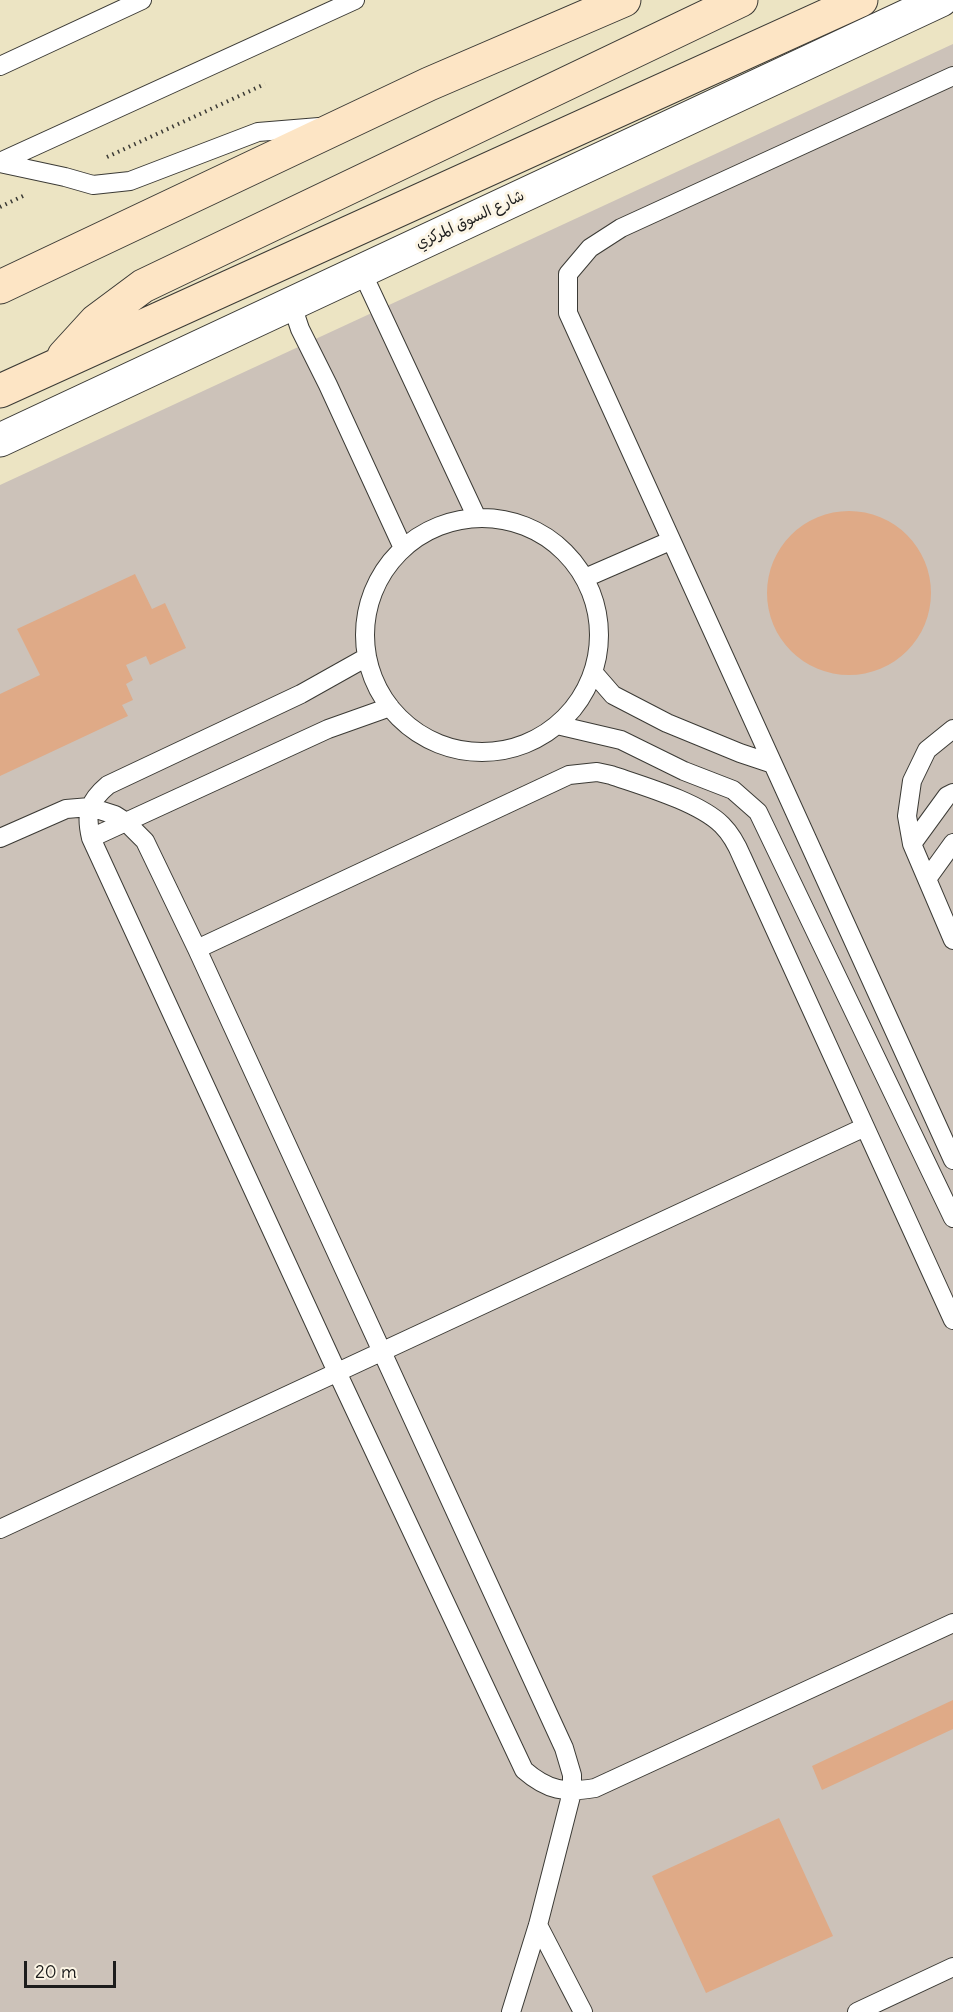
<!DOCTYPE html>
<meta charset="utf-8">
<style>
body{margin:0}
#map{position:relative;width:953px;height:2012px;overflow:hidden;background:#ece4c3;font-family:Delius,sans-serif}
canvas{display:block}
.scale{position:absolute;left:24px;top:1961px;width:92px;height:27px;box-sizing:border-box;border:3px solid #1c1c1c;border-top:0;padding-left:8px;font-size:18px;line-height:21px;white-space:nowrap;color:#1c1c1c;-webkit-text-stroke:4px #fcf5e5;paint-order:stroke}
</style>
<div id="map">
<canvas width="953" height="2012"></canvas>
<div class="scale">20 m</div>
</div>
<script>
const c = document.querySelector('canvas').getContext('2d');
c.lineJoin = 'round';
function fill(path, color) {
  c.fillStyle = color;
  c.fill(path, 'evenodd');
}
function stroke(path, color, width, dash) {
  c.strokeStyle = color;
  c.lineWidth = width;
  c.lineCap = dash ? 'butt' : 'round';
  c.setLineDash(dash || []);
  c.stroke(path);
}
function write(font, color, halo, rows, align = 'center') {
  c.font = font + ' Delius,"Playpen Sans Arabic",sans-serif';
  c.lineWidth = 6;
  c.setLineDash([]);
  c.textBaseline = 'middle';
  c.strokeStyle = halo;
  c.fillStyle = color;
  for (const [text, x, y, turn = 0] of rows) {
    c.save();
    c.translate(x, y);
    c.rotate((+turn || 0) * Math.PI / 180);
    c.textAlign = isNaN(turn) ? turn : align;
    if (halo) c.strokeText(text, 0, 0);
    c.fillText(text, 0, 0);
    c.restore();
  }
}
const industrial = new Path2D(`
 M 953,44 L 953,2012 L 0,2012 L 0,485 Z`);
const building = new Path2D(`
 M767 593a82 82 0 1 1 164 0a82 82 0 1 1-164 0Z
 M 135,574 L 152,609 L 165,603 L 186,648 L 150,665 L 146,656 L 126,665 L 133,680 L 126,684 L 133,700 L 122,705 L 128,716 L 0,776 L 0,694 L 40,675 L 17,629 Z
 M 953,1700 L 953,1729 L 822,1790 L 812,1766 Z
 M 779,1818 L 833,1936 L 706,1993 L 652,1876 Z`);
const path = new Path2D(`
 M 107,157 L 265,84
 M 0,207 L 27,194`);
const service = new Path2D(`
 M 0,66 L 142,0
 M 0,162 L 355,0
 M 0,163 L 65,177 L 93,185 L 130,181 L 258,132 L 319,127
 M 361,270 L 477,518
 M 291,302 L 300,329 L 328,385 L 403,548
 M365 635a117 117 0 1 1 234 0a117 117 0 1 1-234 0Z
 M 585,578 L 670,541
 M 367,657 L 301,694 L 108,785 C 89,801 85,813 91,838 L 337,1372 L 524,1770 C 548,1791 565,1793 595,1788 L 953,1623
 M 593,672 L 613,695 L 667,723 L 740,753 L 773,764 L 953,1160
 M 557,725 L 621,740 L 684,771 L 733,790 L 758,812 L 953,1218
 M 953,729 L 927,750 L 912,781 L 907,816 L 912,844 L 953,940
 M 773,764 L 568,313 L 568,274 L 590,248 L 621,228 L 953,76
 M 0,838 L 66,809 L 90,807 L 115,815 L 126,822 L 145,841 L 197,949 L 564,1748 L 572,1775 L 572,1792 L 538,1925 L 511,2012
 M 91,838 L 328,729 L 390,707
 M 912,844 L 947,796 L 953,793
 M 927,879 L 953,843
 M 197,949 L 569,775 L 597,772 L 611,775 C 643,786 699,802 722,825 C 731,834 737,845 742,857 L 953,1320
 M 0,1529 L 865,1127
 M 538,1925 L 583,2012
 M 857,2012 L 953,1967`);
const minor = new Path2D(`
 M 0,440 L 941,0`);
const secondary = new Path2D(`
 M 0,287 L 429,84 L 624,0
 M 64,356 L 96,321 L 143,286 L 741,0
 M 0,391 L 861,0`);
const streetNames = [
 ["شارع السوق المركزي",470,220,-25]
];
fill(industrial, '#ccc2b9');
fill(building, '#dfaa87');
stroke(service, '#3b3a35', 20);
stroke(minor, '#3b3a35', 35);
stroke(secondary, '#3b3a35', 35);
stroke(path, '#3b3a35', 4, [1.5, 4.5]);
stroke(service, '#fff', 18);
stroke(minor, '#fff', 33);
stroke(secondary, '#fde5c5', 33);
write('15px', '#1c1c1c', '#fcf5e5', streetNames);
</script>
